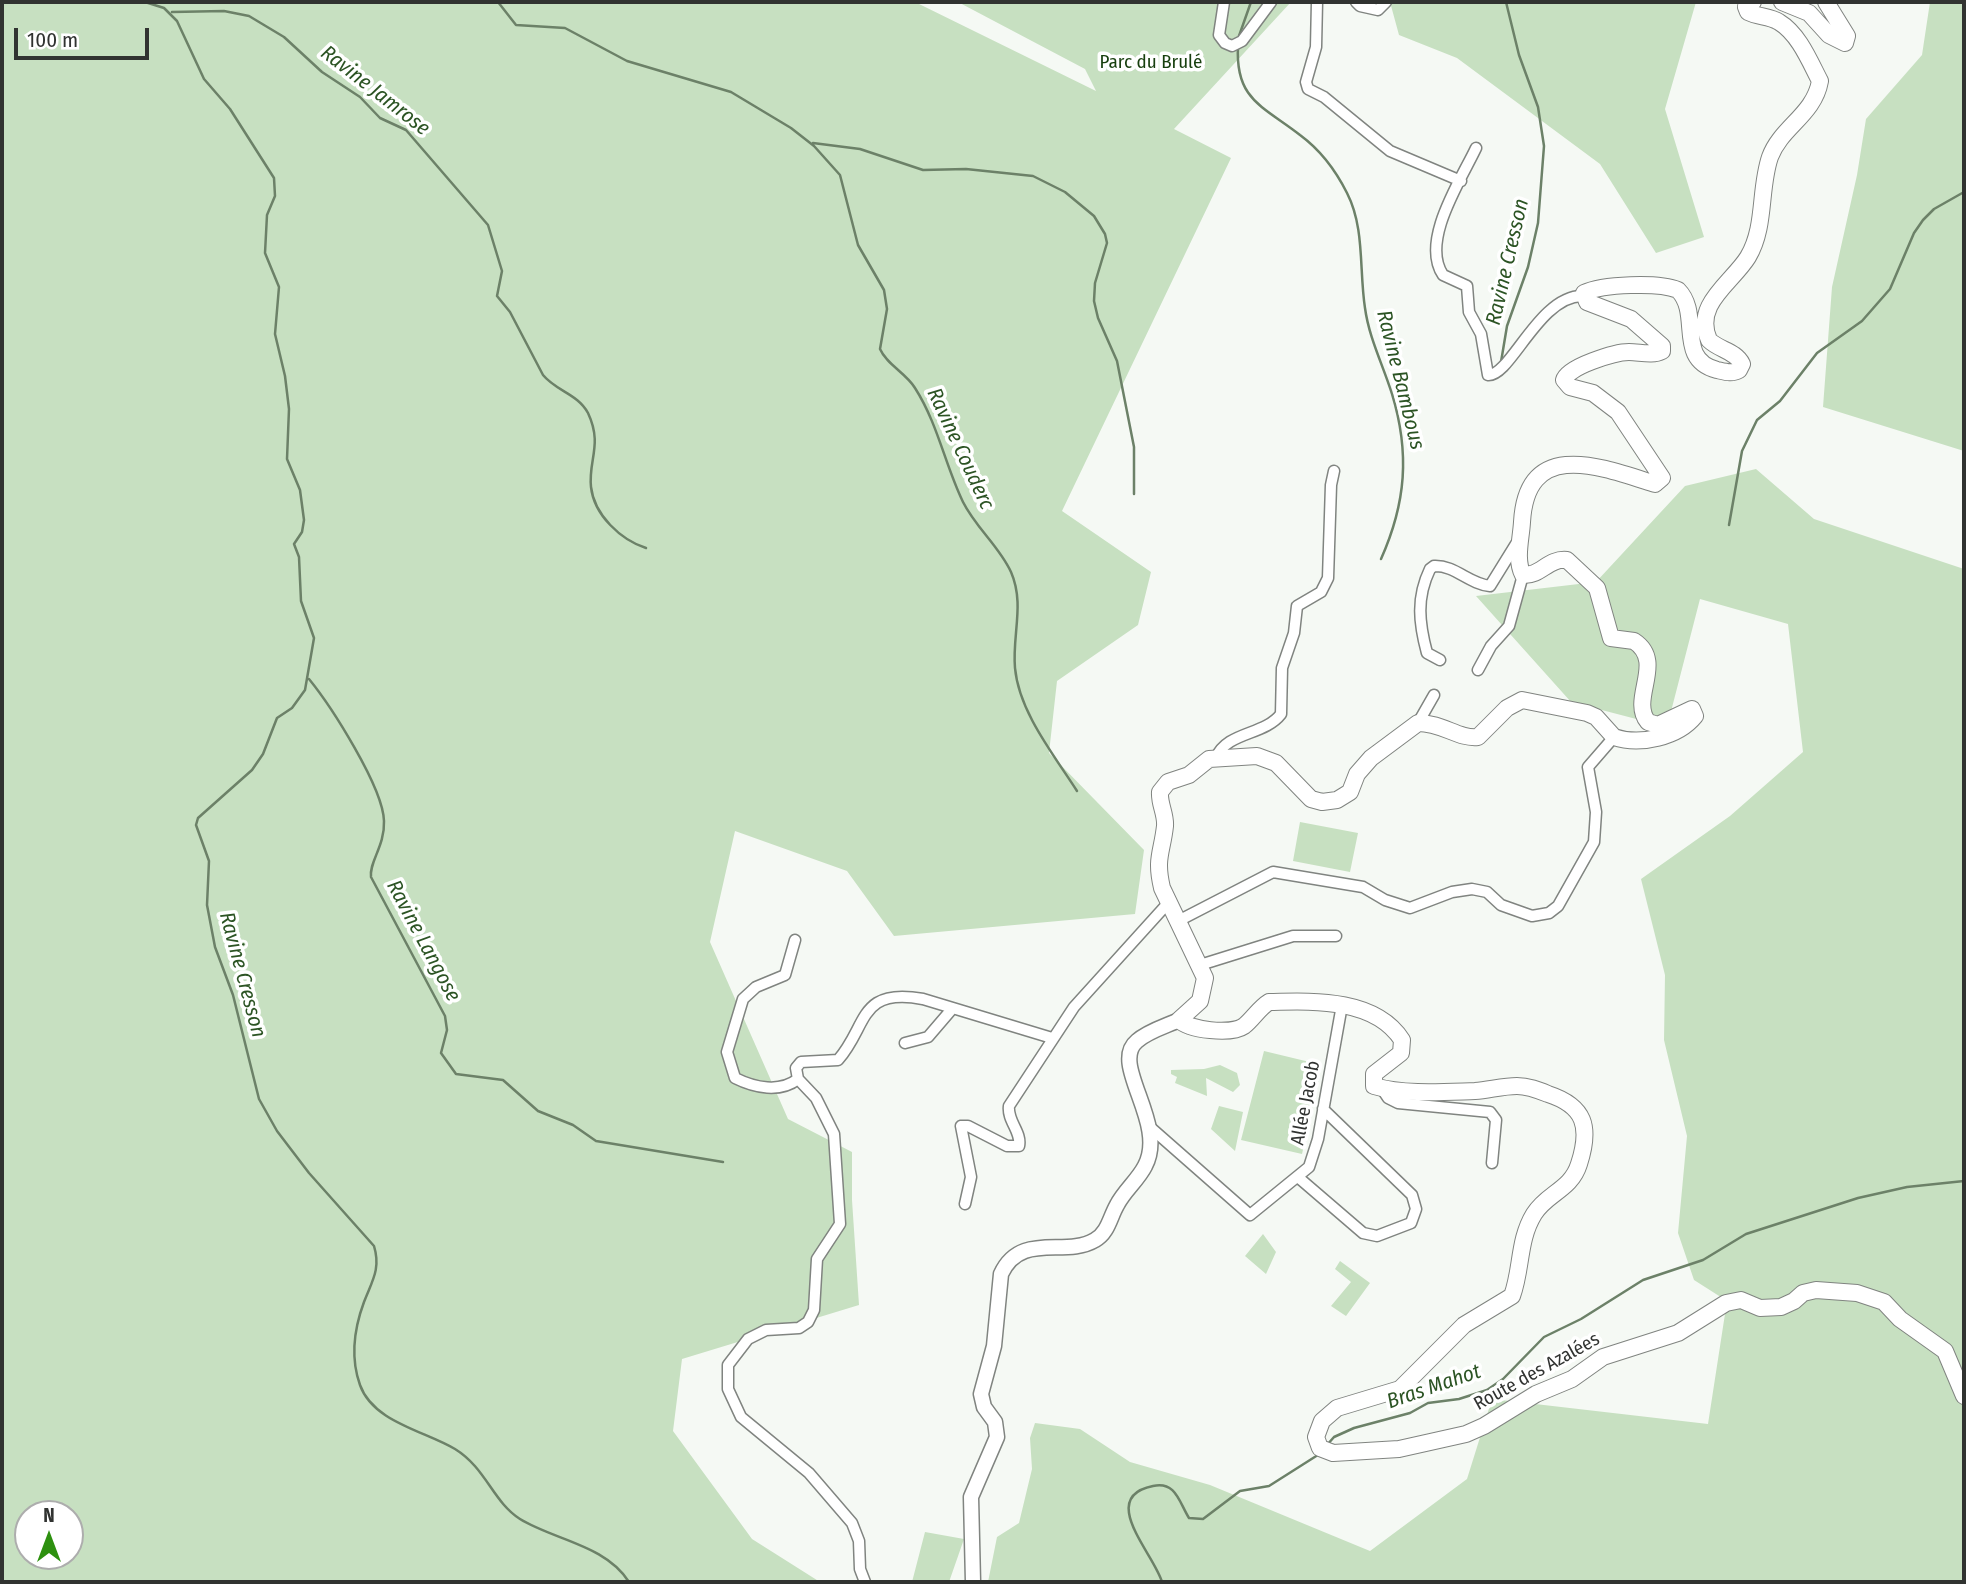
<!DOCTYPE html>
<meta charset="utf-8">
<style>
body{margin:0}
#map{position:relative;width:1966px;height:1584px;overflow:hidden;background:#f5f9f4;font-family:"Fira Sans Condensed",sans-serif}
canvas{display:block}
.frame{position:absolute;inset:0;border:4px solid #313331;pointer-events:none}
.north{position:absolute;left:14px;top:1500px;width:70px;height:70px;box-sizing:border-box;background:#fff;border:2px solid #adadad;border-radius:50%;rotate:0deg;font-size:19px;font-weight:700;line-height:28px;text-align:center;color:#313331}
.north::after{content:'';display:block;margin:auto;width:24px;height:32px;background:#2d900f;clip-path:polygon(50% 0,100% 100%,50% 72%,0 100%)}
.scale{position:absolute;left:14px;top:28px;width:135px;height:32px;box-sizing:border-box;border:4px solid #313331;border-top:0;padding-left:9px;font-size:21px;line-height:24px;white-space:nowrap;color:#313331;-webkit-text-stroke:5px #fff;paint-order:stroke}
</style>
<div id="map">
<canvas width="1966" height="1584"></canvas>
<div class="frame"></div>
<div class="north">N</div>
<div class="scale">100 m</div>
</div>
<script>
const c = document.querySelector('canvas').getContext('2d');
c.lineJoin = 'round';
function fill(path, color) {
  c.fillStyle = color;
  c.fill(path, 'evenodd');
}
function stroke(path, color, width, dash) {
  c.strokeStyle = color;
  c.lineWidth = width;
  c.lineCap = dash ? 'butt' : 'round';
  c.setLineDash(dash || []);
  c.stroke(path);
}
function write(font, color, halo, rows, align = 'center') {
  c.font = font + ' "Fira Sans Condensed",sans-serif';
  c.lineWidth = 7;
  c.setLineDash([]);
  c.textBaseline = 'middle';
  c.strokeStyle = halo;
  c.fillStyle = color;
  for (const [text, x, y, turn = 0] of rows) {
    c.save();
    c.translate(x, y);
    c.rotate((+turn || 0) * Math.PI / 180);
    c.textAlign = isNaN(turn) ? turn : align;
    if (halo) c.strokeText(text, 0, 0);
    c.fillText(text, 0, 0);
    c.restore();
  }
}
const green = new Path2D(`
 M 2,2 L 915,2 L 1096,91 L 1085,69 L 958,2 L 1291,2 L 1174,129 L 1231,158 L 1062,511 L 1151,572 L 1138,625 L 1057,681 L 1049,753 L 1144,850 L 1135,914 L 894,936 L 847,871 L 735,831 L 710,942 L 788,1119 L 852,1152 L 852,1200 L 859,1305 L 682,1359 L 673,1431 L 752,1539 L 820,1582 L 2,1582 ZM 28,1514 L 70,1514 L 70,1556 L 28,1556 Z
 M 1390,2 L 1696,2 L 1665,109 L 1704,237 L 1656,253 L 1600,164 L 1457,58 L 1399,35 Z
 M 1930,2 L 1964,2 L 1964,451 L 1823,407 L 1832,287 L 1857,175 L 1866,119 L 1922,55 Z
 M 1756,469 L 1814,519 L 1964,569 L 1964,1582 L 988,1582 L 997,1537 L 1019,1523 L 1032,1469 L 1030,1438 L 1035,1423 L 1080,1429 L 1130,1462 L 1210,1485 L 1370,1551 L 1467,1479 L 1492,1399 L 1708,1424 L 1727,1301 L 1694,1280 L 1678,1233 L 1687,1136 L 1664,1040 L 1665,975 L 1641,879 L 1730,816 L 1803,752 L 1788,624 L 1700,599 L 1667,727 L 1571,702 L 1476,596 L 1596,582 L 1685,486 Z
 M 1300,822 L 1358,833 L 1350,872 L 1293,861 Z
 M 1264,1051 L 1322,1065 L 1302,1154 L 1241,1140 Z
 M 1220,1065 L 1237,1073 L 1240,1085 L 1233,1092 L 1206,1078 L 1207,1096 L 1175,1083 L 1177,1077 L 1171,1074 L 1171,1070 L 1204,1069 Z
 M 1219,1106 L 1243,1112 L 1235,1151 L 1211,1129 Z
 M 1263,1234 L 1276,1252 L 1266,1274 L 1245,1256 Z
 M 1340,1261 L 1370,1283 L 1346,1316 L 1331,1306 L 1351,1282 L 1335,1269 Z
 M 925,1532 L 964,1539 L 949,1582 L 912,1582 Z`);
const stream = new Path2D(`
 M 145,2 L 164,8 L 177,21 L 204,79 L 230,109 L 274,178 L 275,196 L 267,215 L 265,253 L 279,287 L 275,334 L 285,376 L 289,409 L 287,459 L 300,490 L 304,520 L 302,532 L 294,544 L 299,557 L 301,601 L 314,638 L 305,690 L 292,708 L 277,718 L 263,754 L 252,770 L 198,818 L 196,825 L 209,861 L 207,905 L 215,947 L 233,995 L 259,1099 L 277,1131 L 309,1173 L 374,1246 C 381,1269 372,1281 364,1302 C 354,1329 350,1357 360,1385 C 373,1422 425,1431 455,1449 C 486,1468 493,1502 520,1519 C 554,1540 606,1545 629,1582
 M 498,2 L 516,25 L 565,28 L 627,61 L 731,92 L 791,128 L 814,146 L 840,175 L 858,245 L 884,290 L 887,309 L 880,349 C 887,365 906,373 915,388 C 938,424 945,465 963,502 C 976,528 999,546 1011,572 C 1025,604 1012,635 1015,668 C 1019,712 1054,755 1077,791
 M 172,12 L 224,11 L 249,16 L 284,37 L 322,72 L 360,97 L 380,118 L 406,130 L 488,225 L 502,271 L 497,296 L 510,312 L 543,375 C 556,391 578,394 588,413 C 603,445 588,460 591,487 C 594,515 621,540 646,548
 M 1239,36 L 1251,2
 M 1238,46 C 1235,100 1263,106 1300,135 C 1319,149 1336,171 1347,193 C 1365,228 1359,270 1365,308 C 1369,338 1383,365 1392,394 C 1410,453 1406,503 1381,559
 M 813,143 L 860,149 L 923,170 L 966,169 L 1033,176 L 1065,192 L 1094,216 L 1105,234 L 1107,243 L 1095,283 L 1094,301 L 1098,318 L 1117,361 L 1134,447 L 1134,494
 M 1501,362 L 1507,326 L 1528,267 L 1538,223 L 1544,146 L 1538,107 L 1519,55 L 1506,2
 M 1729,525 L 1742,451 L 1757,420 L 1780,401 L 1817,353 L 1862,321 L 1890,289 L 1914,233 L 1923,220 L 1934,209 L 1964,192
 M 309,679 C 331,706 383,787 384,821 C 385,846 369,862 371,877 L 445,1016 L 447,1030 L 441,1053 L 456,1074 L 503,1080 L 538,1111 L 573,1125 L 596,1141 L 723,1162
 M 1327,1445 L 1334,1437 L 1354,1428 L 1410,1413 L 1428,1403 L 1459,1399 L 1487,1390 L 1503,1379 L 1544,1337 L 1581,1319 L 1643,1280 L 1703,1260 L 1746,1234 L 1858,1198 L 1907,1187 L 1964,1181
 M 1162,1582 C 1154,1554 1097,1497 1153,1486 C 1176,1481 1179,1502 1189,1518 L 1203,1519 L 1240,1491 L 1269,1486 L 1321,1453`);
const minor = new Path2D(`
 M 1224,2 L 1219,35 L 1225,43 L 1232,46 L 1242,41 L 1271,2
 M 1317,2 L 1316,47 L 1306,82 L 1308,89 L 1324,97 L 1390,151 L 1461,181
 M 1356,2 L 1360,6 L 1378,10 L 1386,2
 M 1476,148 C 1461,180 1420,241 1443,275 L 1467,286 L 1469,312 L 1481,334 L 1488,375 C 1510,377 1539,296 1582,296
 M 1440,660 L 1427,653 C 1419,623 1416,598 1430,569 L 1434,566 C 1455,565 1469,584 1490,586 L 1516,544
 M 1478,670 L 1491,646 L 1509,626 L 1523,575
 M 1418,723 L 1434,695
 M 1216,758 C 1227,731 1264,736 1281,714 L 1282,668 L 1294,633 L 1297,606 L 1321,592 L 1328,578 L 1331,485 L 1334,471
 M 1180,920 L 1273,872 L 1363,887 L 1385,900 L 1410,908 L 1452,892 L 1472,889 L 1487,892 L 1501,905 L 1532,916 L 1549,913 L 1558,906 L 1594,842 L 1596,812 L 1588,767 L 1614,737
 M 795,940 L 785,975 L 756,987 L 743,999 L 727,1052 L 735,1078 C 755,1088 780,1093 798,1079
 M 1200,965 L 1293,936 L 1336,936
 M 905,1043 L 928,1037 L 952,1009
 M 1382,1089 L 1388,1098 L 1398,1103 L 1490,1112 L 1496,1120 L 1492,1163
 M 1151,1128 L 1250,1215 L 1309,1167 L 1318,1139 L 1342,1005
 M 1299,1178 L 1363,1233 L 1377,1236 L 1411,1223 L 1416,1209 L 1412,1195 L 1323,1109
 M 965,1204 L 971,1177 L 961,1126 L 968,1126 L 1007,1146 L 1019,1146 C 1022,1132 1007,1121 1009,1106 L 1074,1007 L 1169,902
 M 865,1582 L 860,1569 L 859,1541 L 852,1523 L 809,1473 L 741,1417 L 728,1389 L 728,1365 L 748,1339 L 766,1330 L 799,1328 L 808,1322 L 814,1310 L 817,1259 L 840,1224 L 834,1134 L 816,1098 L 798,1079 L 796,1068 L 801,1062 L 838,1060 C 868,1026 858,987 923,999 L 1052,1038`);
const tertiary = new Path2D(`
 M 973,1582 L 971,1497 L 997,1437 L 995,1422 L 984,1407 L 981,1394 L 994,1346 L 1001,1274 C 1021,1231 1065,1258 1095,1240 C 1108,1233 1110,1217 1117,1205 C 1124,1191 1138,1180 1145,1166 C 1168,1123 1109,1064 1137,1041 C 1148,1031 1166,1026 1179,1020`);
const secondary = new Path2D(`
 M 1753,2 L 1746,7 L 1748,12 C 1758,17 1770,16 1779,22 C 1799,34 1810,62 1820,81 C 1814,115 1781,127 1770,157 C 1759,189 1766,227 1748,257 C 1732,283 1693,304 1709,340 C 1719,350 1736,351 1742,364 L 1739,370 C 1732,374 1726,372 1717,370 C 1675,359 1702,314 1678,290 C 1659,282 1602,284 1584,293 L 1587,302 L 1631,319 L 1662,346 L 1662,351 C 1652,356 1640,352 1629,352 C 1615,352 1567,367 1564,380 L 1570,387 L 1593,393 L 1618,412 L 1662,478 L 1655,484 C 1602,467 1527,437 1522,522 C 1521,540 1515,559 1523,575 C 1541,576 1548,558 1567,560 L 1597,588 L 1611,638 L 1634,641 C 1666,662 1629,699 1648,722 L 1658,725 L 1692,709 L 1695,716 C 1678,737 1640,746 1614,737 L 1596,717 L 1587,713 L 1522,700 L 1507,708 L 1478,737 C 1458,739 1443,723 1418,723 L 1371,758 L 1357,774 L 1350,792 L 1337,800 L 1322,802 L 1311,799 L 1276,763 L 1257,756 L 1209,759 L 1189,775 L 1168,782 L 1160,792 C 1159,804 1166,814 1165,826 C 1162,853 1155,858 1162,888 L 1205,978 L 1200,1001 L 1179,1020 C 1189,1030 1231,1035 1244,1026 C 1253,1019 1259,1008 1269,1002 C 1313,1001 1375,998 1402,1040 L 1401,1053 L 1374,1074 L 1374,1086 C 1404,1095 1444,1092 1475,1091 C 1489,1090 1503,1086 1517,1086 C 1528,1086 1538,1090 1548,1094 C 1585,1106 1591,1127 1579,1164 C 1571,1190 1547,1193 1534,1214 C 1518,1240 1522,1269 1512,1296 L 1464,1325 L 1400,1389 L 1337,1408 L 1322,1421 L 1316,1437 L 1320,1448 L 1333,1453 L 1399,1449 L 1466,1434 L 1484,1426 L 1536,1394 L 1572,1379 L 1603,1357 L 1678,1333 L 1726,1303 L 1741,1300 L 1760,1308 L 1781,1307 L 1794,1301 L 1803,1293 L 1816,1290 L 1857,1293 L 1884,1302 L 1900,1319 L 1945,1351 L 1964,1396
 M 1782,2 L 1809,13 L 1829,35 L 1845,43 L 1847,36 L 1826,2`);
const parkNames = [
 ["Parc du Brulé",1151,63]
];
const streetNames = [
 ["Allée Jacob",1306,1103,-79],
 ["Route des Azalées",1537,1372,-29]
];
const waterNames = [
 ["Ravine Jamrose",375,91,38],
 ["Ravine Cresson",1508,262,-77],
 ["Ravine Bambous",1400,380,76],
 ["Ravine Couderc",960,449,65],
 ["Ravine Langose",423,941,62],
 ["Ravine Cresson",242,975,75],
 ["Bras Mahot",1434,1387,-19]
];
fill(green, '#c7e0c1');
stroke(stream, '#6c8168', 2.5);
stroke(minor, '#808480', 13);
stroke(tertiary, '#808480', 17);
stroke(secondary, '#808480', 18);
stroke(minor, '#fff', 10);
stroke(tertiary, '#fff', 14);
stroke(secondary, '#fff', 16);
write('19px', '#173f0e', '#fff', parkNames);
write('19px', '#313331', '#fff', streetNames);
write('italic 21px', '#2c5424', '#fff', waterNames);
</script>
